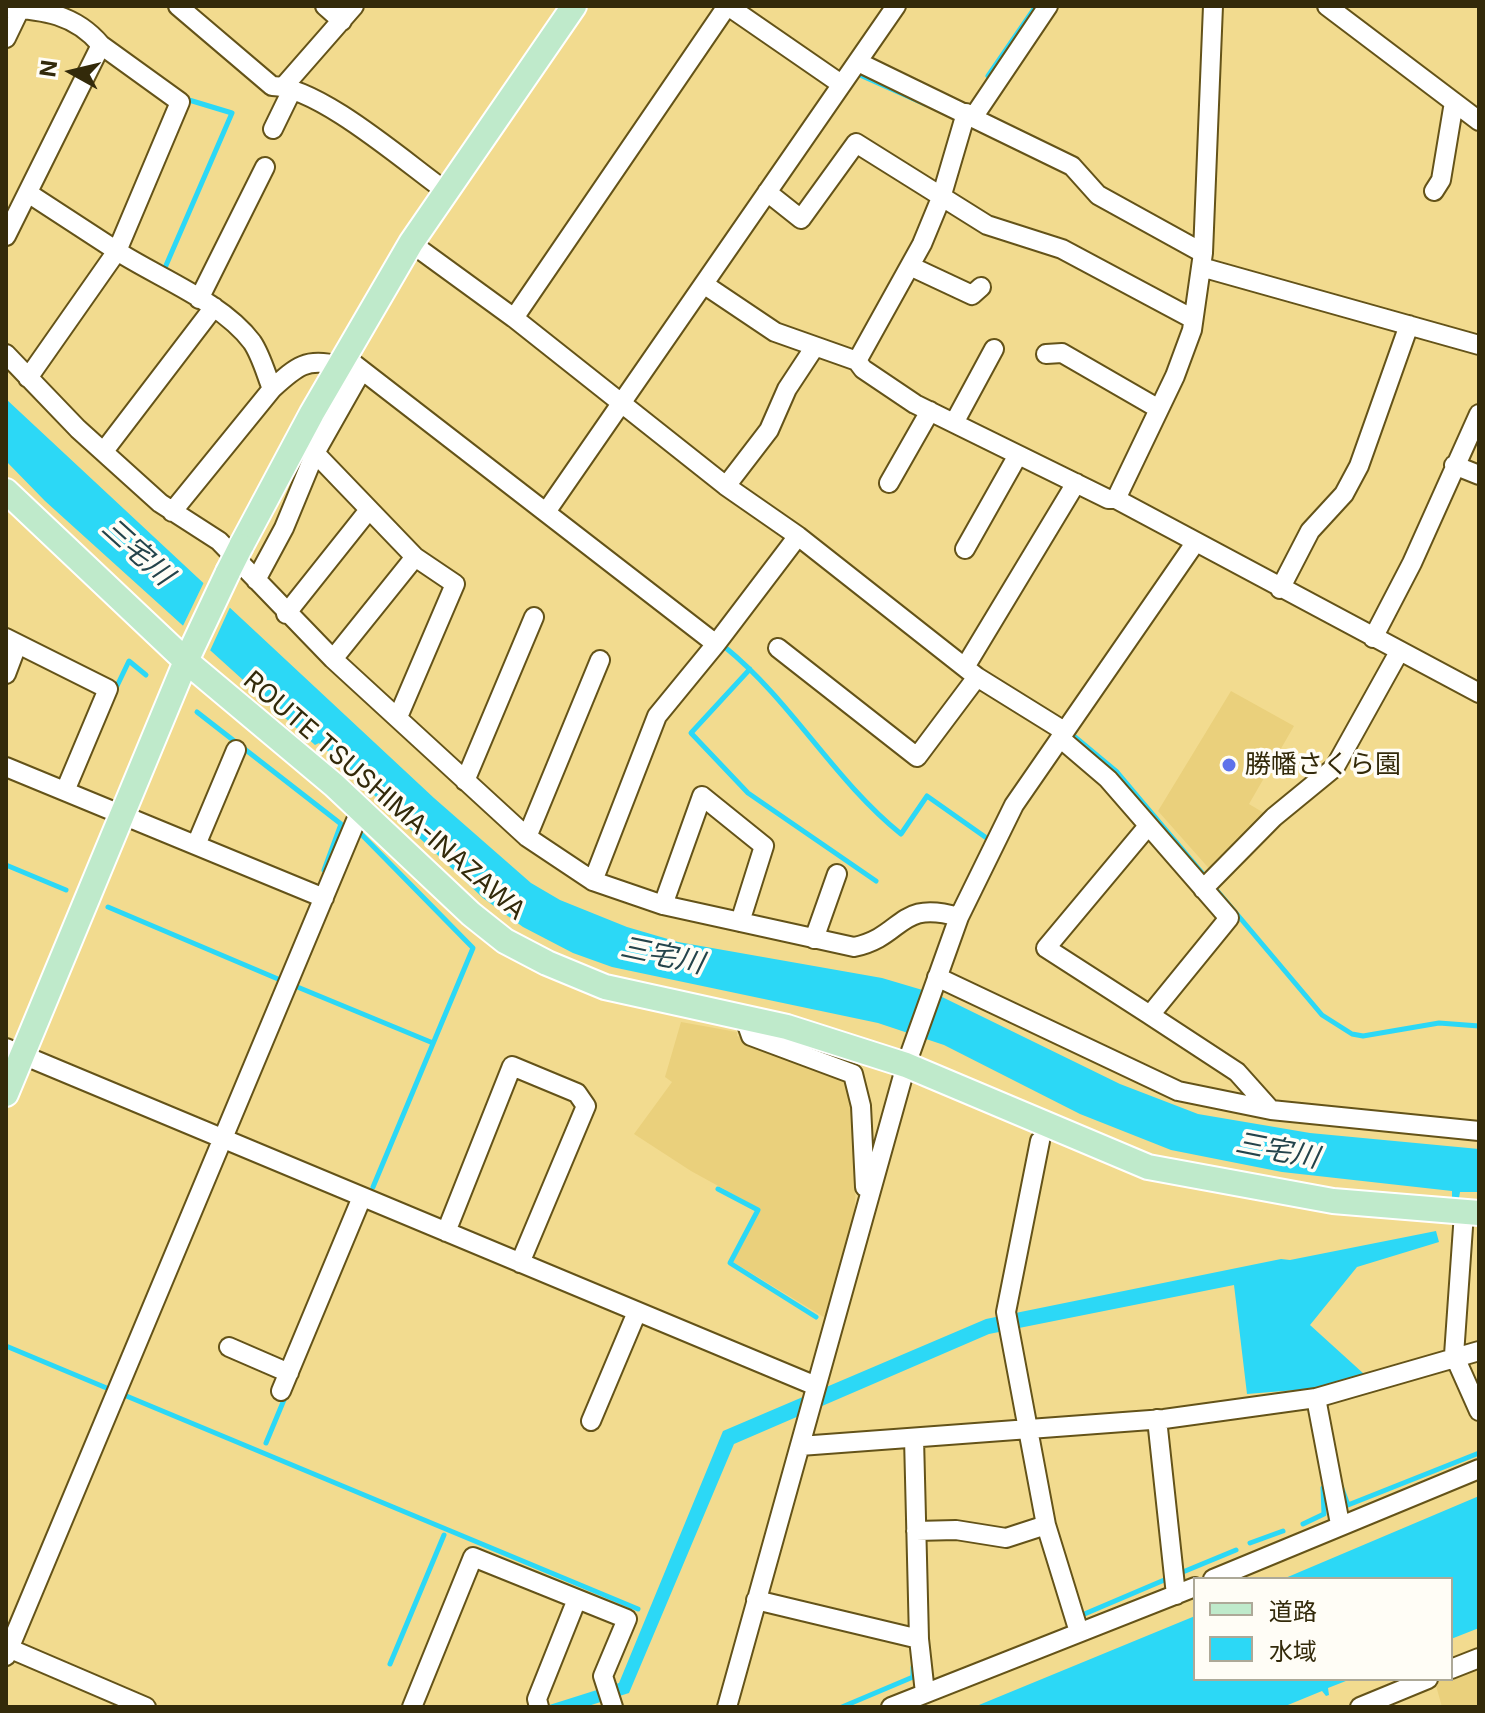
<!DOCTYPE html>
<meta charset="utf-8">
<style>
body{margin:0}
#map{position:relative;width:1485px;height:1713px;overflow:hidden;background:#f2db8f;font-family:Inter,"Noto Sans JP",sans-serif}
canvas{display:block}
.frame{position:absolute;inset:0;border:8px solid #332a0a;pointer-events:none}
.legend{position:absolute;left:1193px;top:1577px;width:260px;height:104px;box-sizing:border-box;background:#fffdf6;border:2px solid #ada998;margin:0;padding:10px 14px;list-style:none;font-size:24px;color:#332a0a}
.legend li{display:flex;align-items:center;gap:16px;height:40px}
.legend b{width:40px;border:2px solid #ada998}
.north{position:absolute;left:32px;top:32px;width:80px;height:80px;-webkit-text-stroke:6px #fffdf6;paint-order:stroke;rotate:278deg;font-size:22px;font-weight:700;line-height:32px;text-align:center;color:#332a0a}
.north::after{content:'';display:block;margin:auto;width:28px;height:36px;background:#332a0a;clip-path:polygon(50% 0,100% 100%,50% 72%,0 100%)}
</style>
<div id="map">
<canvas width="1485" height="1713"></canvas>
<div class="frame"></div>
<ul class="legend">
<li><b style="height:10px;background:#bfeacb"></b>道路</li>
<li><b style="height:22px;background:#2cd8f6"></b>水域</li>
</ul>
<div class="north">N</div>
</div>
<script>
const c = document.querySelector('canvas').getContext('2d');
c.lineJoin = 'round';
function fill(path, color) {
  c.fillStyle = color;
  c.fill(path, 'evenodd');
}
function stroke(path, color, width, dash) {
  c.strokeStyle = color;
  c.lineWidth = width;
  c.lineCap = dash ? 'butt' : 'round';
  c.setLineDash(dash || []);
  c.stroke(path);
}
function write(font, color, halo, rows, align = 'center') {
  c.font = font + ' Inter,"Noto Sans JP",sans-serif';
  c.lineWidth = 7;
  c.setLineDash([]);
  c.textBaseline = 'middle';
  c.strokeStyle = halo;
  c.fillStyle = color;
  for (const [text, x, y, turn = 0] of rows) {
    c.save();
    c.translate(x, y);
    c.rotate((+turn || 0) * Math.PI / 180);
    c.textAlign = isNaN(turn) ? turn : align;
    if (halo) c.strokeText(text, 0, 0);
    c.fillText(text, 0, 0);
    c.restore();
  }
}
const built = new Path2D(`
 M 1231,691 L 1294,726 L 1249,804 L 1269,816 L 1213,873 L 1158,811 Z
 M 681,1022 L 737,1032 L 737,1036 L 850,1078 L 859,1127 L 854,1222 L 827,1319 L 733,1262 L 760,1209 L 691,1171 L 634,1134 L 672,1082 L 665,1077 Z
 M 1479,1664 L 1479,1707 L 1442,1707 L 1435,1682 L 1451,1679 L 1451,1675 Z`);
const water = new Path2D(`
 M 6,399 L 434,798 L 531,883 L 560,900 L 627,927 L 678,942 L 882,978 L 936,994 L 1120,1084 L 1198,1114 L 1310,1133 L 1479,1149 L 1479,1192 L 1460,1192 L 1459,1198 L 1452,1198 L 1452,1191 L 1282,1172 L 1171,1150 L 1080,1114 L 944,1045 L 878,1023 L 612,967 L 573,953 L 523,927 L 483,898 L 319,743 L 315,745 L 45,501 L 6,461 Z
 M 1436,1231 L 1439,1242 L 1357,1267 L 1310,1325 L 1364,1374 L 1320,1388 L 1247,1394 L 1234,1285 L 989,1334 L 734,1444 L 629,1693 L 585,1707 L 543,1707 L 619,1683 L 723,1431 L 986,1319 L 1281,1259 L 1290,1260 Z
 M 1479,1496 L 1479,1628 L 1451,1639 L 1451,1579 L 1283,1579 Z
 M 1195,1616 L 1195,1679 L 1351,1679 L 1328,1688 L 1329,1695 L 1326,1696 L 1322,1691 L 1283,1707 L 974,1707 Z`);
const pier = new Path2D(`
 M 205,580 L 231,605 L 208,655 L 181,630 Z`);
const stream = new Path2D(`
 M 860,75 L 925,104
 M 988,76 L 1036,6
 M 164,270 L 232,113 L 189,100
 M 726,648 C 792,702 834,780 901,834 L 927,796 L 988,839
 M 750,669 L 691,733 L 748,793 L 876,881
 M 116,688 L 129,661 L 146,675
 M 197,712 L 341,824 L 324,870
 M 1075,737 L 1117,772 L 1322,1015 L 1352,1034 L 1363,1036 L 1439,1023 L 1479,1026
 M 361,834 L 473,948 L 373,1187
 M 6,865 L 66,890
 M 108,907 L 278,979
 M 295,986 L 433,1043
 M 718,1189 L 758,1210 L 730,1263 L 816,1317
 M 6,1346 L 109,1389
 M 124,1395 L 638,1609
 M 266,1443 L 286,1395
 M 1341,1486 L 1348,1505 L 1479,1453
 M 1303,1524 L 1324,1514 L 1323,1488
 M 1250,1543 L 1283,1531
 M 1178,1574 L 1236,1550
 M 1082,1615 L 1169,1578
 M 390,1664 L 444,1535
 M 842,1707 L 913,1677 L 913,1667`);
const minor = new Path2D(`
 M 178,6 L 272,86 C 320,87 406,163 447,192
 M 325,6 L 342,21
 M 728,6 L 841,84
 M 1327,6 L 1479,121
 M 6,8 C 43,10 75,14 101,45 L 180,102 L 117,251 C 159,278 222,302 252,342 C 261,355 266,374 272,389 L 172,512
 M 6,38 L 20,9
 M 858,62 L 1072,166 L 1098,195 L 1203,253
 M 284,86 L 354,6
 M 974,116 L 1048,6
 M 273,129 L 292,90
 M 1434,191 L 1441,180 L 1454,102
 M 767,192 L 801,219 L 856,143 L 987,225 L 1062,249 L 1193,319
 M 28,193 L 117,251 L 28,378
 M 6,236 L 101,45
 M 411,243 L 514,318 L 726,486 L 798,536 L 977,677 L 1064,731
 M 910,266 L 972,295 L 981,287
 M 1201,267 L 1479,345
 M 705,285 L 775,332 L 857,361 L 863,369 L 915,404 L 1108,499 L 1116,499 L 1479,693
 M 199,299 L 265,167
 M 514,318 L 727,6
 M 6,354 L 78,429 L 160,503 L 219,541 L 333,659 L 527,837 L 593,881 L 663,905 L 854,947 C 905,936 897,899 959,917
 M 1046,354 L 1062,353 L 1159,409
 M 345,357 L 716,644 L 798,536
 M 857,361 L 922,244 L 941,198 L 966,113
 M 272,389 C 296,367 306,357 339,366
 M 954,423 L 994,349
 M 104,451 L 214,307
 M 1454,465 L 1479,475
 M 889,483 L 930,411
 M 726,486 L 769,430 L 787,389 L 814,348
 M 1116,499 L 1175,376 L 1192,330 L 1203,253 L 1213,6
 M 546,512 L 896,6
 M 965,549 L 1018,455
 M 256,580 L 284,528 L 315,453
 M 1280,589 L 1310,531 L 1344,494 L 1359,466 L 1409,325
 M 286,614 L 368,511
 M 6,638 L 108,689 L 65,791
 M 1373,638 L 1412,563 L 1479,414
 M 778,648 L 917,757 L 977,677
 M 333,659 L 415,557 L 315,453 L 362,370
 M 965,667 L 1076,483
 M 6,674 L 17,645
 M 398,717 L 455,584 L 415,557
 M 1060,738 L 1108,779 L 1229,918 L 1150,1015 L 1237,1072 L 1271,1110
 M 6,767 L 324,898
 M 465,781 L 534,617
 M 1148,826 L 1046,948 L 1150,1015
 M 527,837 L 600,660
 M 196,845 L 236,750
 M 593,881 L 657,716 L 716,644
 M 1203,889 L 1274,817 L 1335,767 L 1399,652
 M 663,905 L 702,796 L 764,846 L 740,922
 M 814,939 L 837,874
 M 937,977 L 1178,1091 L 1271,1110 L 1479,1131
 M 745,1019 L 751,1036 L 853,1074 L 861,1106 L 865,1187
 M 6,1048 L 816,1386
 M 1040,1141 L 1006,1312 L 1046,1525 L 1079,1632
 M 1464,1213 L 1454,1355 L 1479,1411
 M 446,1232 L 512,1066 L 577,1093 L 586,1106 L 520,1263
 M 229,1347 L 289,1373
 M 281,1391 L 362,1197
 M 1316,1398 L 1340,1524
 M 1157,1419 L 1176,1595
 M 591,1421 L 637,1312
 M 914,1438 L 919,1639 L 925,1693
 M 800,1446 L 1164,1419 L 1316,1398 L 1479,1351
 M 916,1531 L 956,1530 L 1006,1538 L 1046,1525
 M 1213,1579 L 1479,1469
 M 756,1600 L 919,1639
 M 6,1647 L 146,1707
 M 6,1656 L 360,811
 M 1451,1669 L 1479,1658
 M 412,1707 L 473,1557 L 627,1619 L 603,1676 L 613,1707
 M 539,1707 L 537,1699 L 577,1599
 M 727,1707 L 906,1065 L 959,917 L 1014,805 L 1195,543
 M 891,1707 L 1195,1587
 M 1360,1707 L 1428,1679`);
const major = new Path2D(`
 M 6,491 L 186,661 L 334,785 L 471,914 L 505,941 L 547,963 L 605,987 L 787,1027 L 906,1065 L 1148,1167 L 1333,1201 L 1479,1213
 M 241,546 L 312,413 L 411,243 L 574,6
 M 6,1094 L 186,661 L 228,572`);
const majorBridge = new Path2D(`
 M 228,572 L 241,546`);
const markers = [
 [1229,765,8,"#5f72ea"]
];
const poiNames = [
 ["勝幡さくら園",1245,765]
];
const streetNames = [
 ["ROUTE TSUSHIMA-INAZAWA",384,796,41]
];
const waterNames = [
 ["三宅川",137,552,42],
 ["三宅川",662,956,12],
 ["三宅川",1277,1151,11]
];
fill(built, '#ead07c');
fill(water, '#2cd8f6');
fill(pier, '#f2db8f');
stroke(stream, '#2cd8f6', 5);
stroke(minor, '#645319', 22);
stroke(major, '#fff', 28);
stroke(minor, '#fff', 18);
stroke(major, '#bfeacb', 24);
stroke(majorBridge, '#fff', 28, []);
stroke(majorBridge, '#bfeacb', 24);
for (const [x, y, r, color] of markers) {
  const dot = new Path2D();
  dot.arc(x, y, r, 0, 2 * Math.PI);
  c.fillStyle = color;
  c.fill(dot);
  stroke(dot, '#fffdf6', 3);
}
write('26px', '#332a0a', '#fffdf6', poiNames, 'left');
write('26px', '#332a0a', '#fffdf6', streetNames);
write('italic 28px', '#24444b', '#fffdf6', waterNames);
</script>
